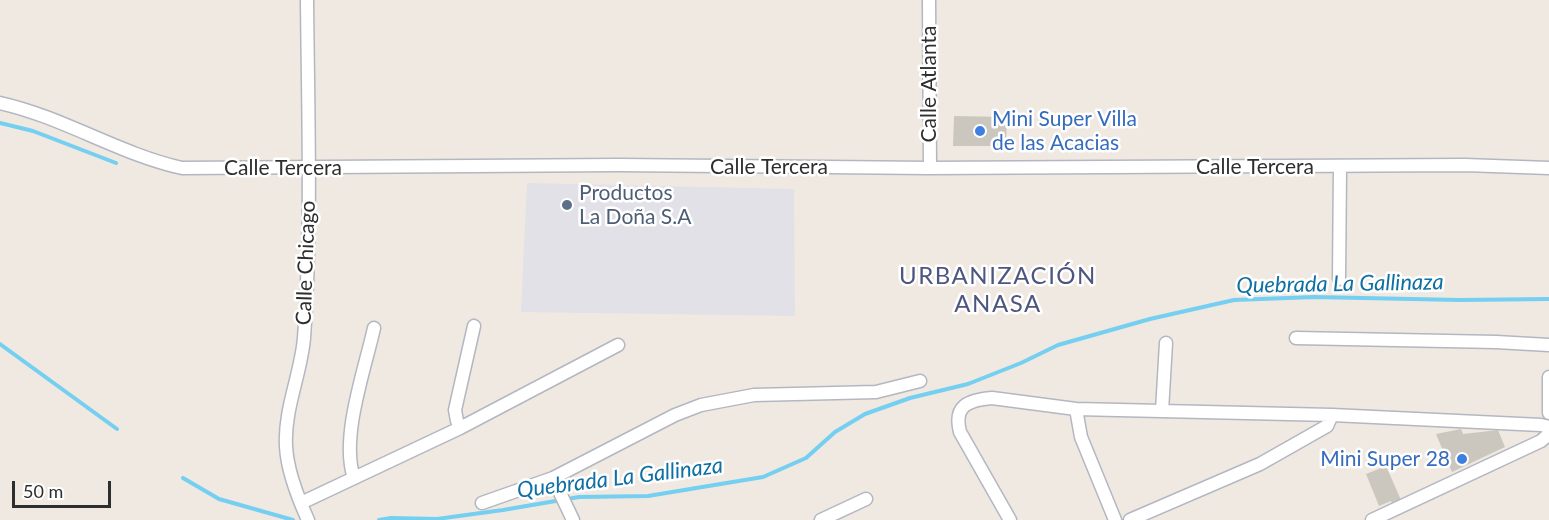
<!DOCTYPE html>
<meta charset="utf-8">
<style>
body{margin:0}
#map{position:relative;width:1549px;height:520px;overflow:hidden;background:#efe9e1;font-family:Lato,sans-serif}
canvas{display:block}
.scale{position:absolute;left:12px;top:481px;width:99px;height:27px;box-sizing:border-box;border:3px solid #2e2e2e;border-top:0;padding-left:8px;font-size:18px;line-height:21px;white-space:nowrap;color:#2e2e2e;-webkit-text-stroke:4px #fff;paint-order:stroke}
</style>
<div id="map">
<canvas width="1549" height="520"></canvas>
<div class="scale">50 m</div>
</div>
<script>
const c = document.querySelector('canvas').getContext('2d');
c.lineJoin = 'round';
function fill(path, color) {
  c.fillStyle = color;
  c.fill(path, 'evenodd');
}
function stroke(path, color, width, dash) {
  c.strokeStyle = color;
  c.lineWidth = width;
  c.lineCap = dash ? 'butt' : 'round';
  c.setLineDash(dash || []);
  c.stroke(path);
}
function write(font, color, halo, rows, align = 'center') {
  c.font = font + ' Lato,sans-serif';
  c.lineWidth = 5;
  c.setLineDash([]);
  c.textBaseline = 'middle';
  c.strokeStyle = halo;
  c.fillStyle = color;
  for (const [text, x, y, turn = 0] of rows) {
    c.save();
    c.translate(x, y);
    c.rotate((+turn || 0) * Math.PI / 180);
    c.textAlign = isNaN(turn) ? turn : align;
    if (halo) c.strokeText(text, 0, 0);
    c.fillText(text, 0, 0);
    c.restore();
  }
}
const industrial = new Path2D(`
 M 527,183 L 794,189 L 795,316 L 521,312 Z`);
const stream = new Path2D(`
 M 0,123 L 33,131 L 116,163
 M 0,344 L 117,429
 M 183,478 L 219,499 L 293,520
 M 379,520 L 391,518 L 437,519 L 503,510 L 579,497 L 648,496 L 763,477 L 806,458 L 835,432 L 865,414 L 910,398 L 968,384 L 1021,363 L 1058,345 L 1150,319 L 1234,300 L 1314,297 L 1460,300 L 1549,299`);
const building = new Path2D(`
 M 954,116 L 1007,117 L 1006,146 L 953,146 Z
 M 1461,429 L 1463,434 L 1498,430 L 1505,447 L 1452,472 L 1436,434 Z
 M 1386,466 L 1401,500 L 1392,503 L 1391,501 L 1379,506 L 1366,474 Z`);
const minor = new Path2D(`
 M 307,0 C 308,112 312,226 304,338 C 301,374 284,409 286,446 C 287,470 298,498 308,520
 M 929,0 L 930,168
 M 0,103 C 63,117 119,154 182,168 L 618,165 L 930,168 L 1465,165 L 1549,168
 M 1339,279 L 1340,167
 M 1296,338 L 1496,342 L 1549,345
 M 1549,377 L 1549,413
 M 1076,409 L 1081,437 L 1115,520
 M 1162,411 L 1166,343
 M 460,428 L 457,421 L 455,410 L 474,326
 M 354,478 C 340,438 365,369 374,328
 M 553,478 L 573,520
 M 301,503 L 460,428 L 618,345
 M 482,503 L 553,478 L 675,415 L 701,405 L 754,395 L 876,392 L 920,381
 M 821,520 L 866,499
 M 1010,520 L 960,432 C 953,405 969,400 992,398 L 1076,409 L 1332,415 L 1541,425 L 1549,427
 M 1130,520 L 1260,464 L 1327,426 L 1332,415
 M 1372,520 L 1541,441 L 1549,434`);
const markers = [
 [980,131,6,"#3f7fe0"],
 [567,205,6,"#5c6f8a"],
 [1462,459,6,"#3f7fe0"]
];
const streetNames = [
 ["Calle Atlanta",929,84,-90],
 ["Calle Tercera",769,167],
 ["Calle Tercera",1255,167],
 ["Calle Tercera",283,168],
 ["Calle Chicago",306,263,-88]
];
const shopNames = [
 ["Mini Super Villa",992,119],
 ["de las Acacias",992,143],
 ["Mini Super 28",1450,459,"right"]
];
const serviceNames = [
 ["Productos",579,193],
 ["La Doña S.A",579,217]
];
const waterNames = [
 ["Quebrada La Gallinaza",1340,284,-1],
 ["Quebrada La Gallinaza",620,478,-7]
];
const quarterNames = [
 ["URBANIZACIÓN",998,276],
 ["ANASA",998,304]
];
fill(industrial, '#e3e1e8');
stroke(stream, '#75cff0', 4);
fill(building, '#cbc7bf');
stroke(minor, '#b4b7c1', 15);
stroke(minor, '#fff', 12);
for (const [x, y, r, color] of markers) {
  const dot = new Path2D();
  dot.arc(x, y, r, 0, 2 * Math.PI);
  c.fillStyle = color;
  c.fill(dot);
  stroke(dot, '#fff', 2);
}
write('21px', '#2e2e2e', '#fff', streetNames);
write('21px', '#366cbe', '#fff', shopNames, 'left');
write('21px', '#4e5e75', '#fff', serviceNames, 'left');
write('italic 22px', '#0d6fa3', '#fff', waterNames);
c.letterSpacing = '1.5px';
write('24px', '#4d5680', '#fff', quarterNames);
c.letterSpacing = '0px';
</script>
